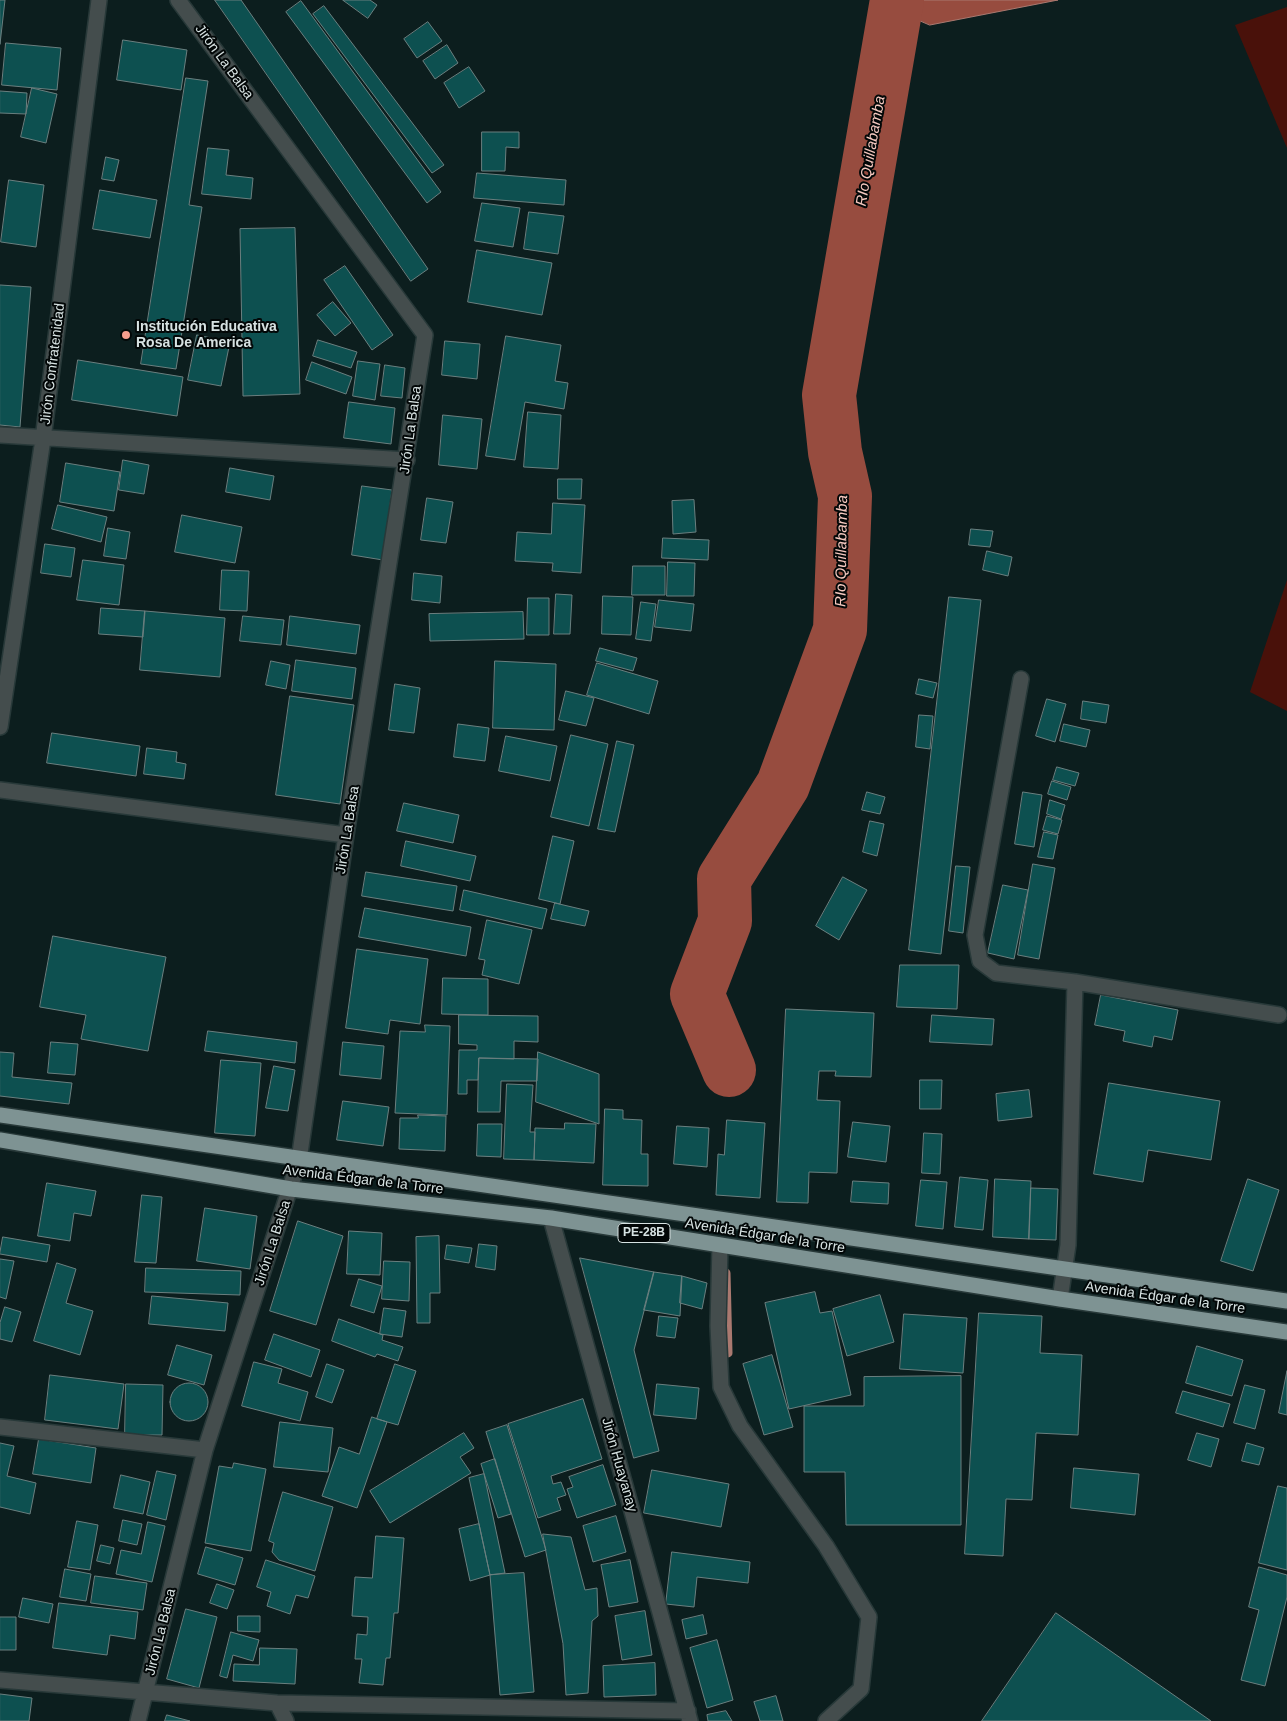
<!DOCTYPE html>
<meta charset="utf-8">
<style>
body{margin:0}
canvas{display:block;background:#0c1e1e}
</style>
<canvas width="1287" height="1721"></canvas>
<script>
const c = document.querySelector('canvas').getContext('2d');
c.lineJoin = 'round';
function fill(path, color) {
  c.fillStyle = color;
  c.fill(path, 'evenodd');
}
function stroke(path, color, width, dash) {
  c.strokeStyle = color;
  c.lineWidth = width;
  c.lineCap = dash ? 'butt' : 'round';
  c.setLineDash(dash || []);
  c.stroke(path);
}
function write(font, color, halo, rows, align = 'center') {
  c.font = font + ' Helvetica,sans-serif';
  c.lineWidth = 4;
  c.setLineDash([]);
  c.textBaseline = 'middle';
  c.strokeStyle = halo;
  c.fillStyle = color;
  for (const [text, x, y, turn = 0] of rows) {
    c.save();
    c.translate(x, y);
    c.rotate((+turn || 0) * Math.PI / 180);
    c.textAlign = isNaN(turn) ? turn : align;
    if (halo) c.strokeText(text, 0, 0);
    c.fillText(text, 0, 0);
    c.restore();
  }
}
const green = new Path2D(`
 M 1287,7 L 1287,148 L 1235,25 Z
 M 1287,580 L 1287,711 L 1250,692 Z`);
const water = new Path2D(`
 M 872,0 L 1058,0 L 930,25 Z`);
const stream = new Path2D(`
 M 726,1273 L 728,1353`);
const river = new Path2D(`
 M 729,1070 L 697,994 L 725,921 L 724,879 L 783,785 L 840,630 L 845,496 L 835,452 L 829,395 L 897,0`);
const building = new Path2D(`
 M 0,0 L 5,0 L 0,44 Z
 M 215,0 L 241,0 L 428,269 L 411,281 Z
 M 343,0 L 370,0 L 377,5 L 368,18 Z
 M 301,1 L 441,192 L 427,203 L 286,12 Z
 M 324,6 L 444,165 L 432,173 L 313,14 Z
 M 428,22 L 442,41 L 417,58 L 404,39 Z
 M 123,40 L 187,50 L 181,90 L 117,80 Z
 M 6,43 L 61,48 L 57,90 L 2,85 Z
 M 447,45 L 458,63 L 435,79 L 423,61 Z
 M 469,67 L 485,91 L 459,108 L 444,83 Z
 M 186,78 L 208,81 L 189,205 L 202,207 L 176,369 L 141,364 Z
 M 32,88 L 57,94 L 46,143 L 21,137 Z
 M 0,91 L 27,93 L 26,114 L 0,113 Z
 M 482,132 L 519,132 L 519,148 L 506,147 L 505,171 L 482,171 Z
 M 208,148 L 229,150 L 226,175 L 253,178 L 251,199 L 202,194 Z
 M 106,157 L 119,160 L 114,181 L 102,179 Z
 M 477,173 L 566,180 L 564,205 L 474,198 Z
 M 9,180 L 44,185 L 36,247 L 1,242 Z
 M 100,190 L 157,200 L 150,238 L 93,229 Z
 M 482,203 L 520,208 L 513,247 L 475,241 Z
 M 529,212 L 564,216 L 558,254 L 524,249 Z
 M 295,228 L 300,394 L 243,396 L 240,229 Z
 M 477,250 L 552,263 L 542,315 L 468,302 Z
 M 345,266 L 393,335 L 372,350 L 324,280 Z
 M 0,285 L 31,287 L 20,427 L 0,425 Z
 M 333,302 L 351,323 L 335,336 L 317,315 Z
 M 197,335 L 230,342 L 221,386 L 188,380 Z
 M 506,336 L 561,345 L 555,381 L 568,383 L 564,409 L 525,402 L 515,460 L 486,456 Z
 M 318,340 L 357,352 L 351,368 L 313,356 Z
 M 445,341 L 480,344 L 477,379 L 442,375 Z
 M 78,360 L 183,377 L 177,416 L 72,400 Z
 M 358,361 L 380,364 L 375,400 L 353,396 Z
 M 312,362 L 352,377 L 346,394 L 306,380 Z
 M 385,365 L 405,368 L 402,398 L 381,396 Z
 M 349,402 L 395,408 L 391,444 L 344,438 Z
 M 528,412 L 561,415 L 558,469 L 524,467 Z
 M 443,415 L 482,419 L 477,469 L 439,465 Z
 M 123,460 L 149,465 L 144,494 L 119,490 Z
 M 66,463 L 120,472 L 114,511 L 60,502 Z
 M 230,468 L 274,476 L 270,500 L 226,492 Z
 M 558,479 L 582,479 L 581,499 L 558,499 Z
 M 362,486 L 392,490 L 383,560 L 352,555 Z
 M 427,498 L 453,502 L 446,543 L 421,540 Z
 M 694,500 L 696,532 L 673,534 L 672,501 Z
 M 553,503 L 585,505 L 581,573 L 552,571 L 553,563 L 515,561 L 517,532 L 551,534 Z
 M 58,505 L 107,517 L 101,542 L 52,529 Z
 M 182,515 L 242,527 L 235,563 L 175,552 Z
 M 108,528 L 130,532 L 126,559 L 104,556 Z
 M 971,529 L 993,531 L 990,547 L 969,545 Z
 M 663,538 L 709,540 L 708,560 L 662,558 Z
 M 45,544 L 75,548 L 71,577 L 41,573 Z
 M 987,551 L 1012,557 L 1008,576 L 983,570 Z
 M 83,560 L 124,565 L 119,605 L 77,600 Z
 M 668,562 L 695,563 L 694,596 L 667,596 Z
 M 633,566 L 665,566 L 665,595 L 632,595 Z
 M 222,570 L 249,571 L 247,611 L 220,610 Z
 M 414,573 L 442,576 L 440,603 L 412,600 Z
 M 556,594 L 572,595 L 570,634 L 554,634 Z
 M 603,596 L 633,597 L 631,635 L 602,634 Z
 M 949,597 L 981,600 L 941,954 L 909,950 Z
 M 528,598 L 549,598 L 549,635 L 527,635 Z
 M 659,600 L 694,604 L 691,631 L 655,627 Z
 M 641,602 L 656,604 L 651,641 L 636,639 Z
 M 101,608 L 145,611 L 143,637 L 99,634 Z
 M 145,611 L 225,618 L 220,677 L 140,670 Z
 M 523,612 L 524,639 L 430,641 L 429,614 Z
 M 243,616 L 284,620 L 281,645 L 240,641 Z
 M 290,616 L 360,625 L 356,654 L 287,645 Z
 M 600,648 L 637,658 L 633,671 L 596,661 Z
 M 296,660 L 356,668 L 352,699 L 292,691 Z
 M 271,661 L 290,665 L 286,689 L 266,685 Z
 M 495,661 L 556,664 L 554,730 L 493,728 Z
 M 597,663 L 658,681 L 649,714 L 587,695 Z
 M 919,679 L 937,683 L 933,698 L 916,694 Z
 M 395,684 L 420,688 L 414,733 L 389,730 Z
 M 566,691 L 594,698 L 586,726 L 559,720 Z
 M 290,696 L 354,705 L 340,804 L 276,795 Z
 M 1047,699 L 1066,704 L 1055,742 L 1036,736 Z
 M 1083,701 L 1109,705 L 1106,723 L 1081,719 Z
 M 919,715 L 933,716 L 930,749 L 916,747 Z
 M 458,724 L 489,728 L 485,761 L 454,757 Z
 M 1064,724 L 1090,730 L 1086,747 L 1060,741 Z
 M 52,733 L 140,746 L 136,776 L 47,763 Z
 M 571,735 L 608,744 L 589,826 L 551,817 Z
 M 506,736 L 557,746 L 550,781 L 499,771 Z
 M 617,741 L 634,745 L 615,832 L 598,829 Z
 M 147,748 L 177,752 L 176,762 L 186,764 L 184,779 L 144,774 Z
 M 1057,767 L 1079,773 L 1075,786 L 1053,780 Z
 M 1052,781 L 1071,787 L 1067,800 L 1048,794 Z
 M 867,792 L 885,797 L 880,814 L 862,810 Z
 M 1023,792 L 1042,795 L 1034,847 L 1015,844 Z
 M 1050,800 L 1065,805 L 1061,819 L 1047,814 Z
 M 404,803 L 459,815 L 453,843 L 397,831 Z
 M 1047,816 L 1062,820 L 1058,834 L 1043,830 Z
 M 870,821 L 884,824 L 877,856 L 863,852 Z
 M 1044,832 L 1058,835 L 1053,859 L 1038,857 Z
 M 553,836 L 574,841 L 560,904 L 539,899 Z
 M 406,841 L 476,856 L 470,881 L 401,866 Z
 M 1033,864 L 1055,868 L 1039,959 L 1018,955 Z
 M 956,866 L 970,867 L 963,933 L 949,931 Z
 M 366,872 L 457,886 L 453,911 L 362,896 Z
 M 843,877 L 867,890 L 839,940 L 816,926 Z
 M 1003,885 L 1028,890 L 1014,959 L 988,953 Z
 M 464,890 L 547,909 L 542,929 L 460,910 Z
 M 555,903 L 589,911 L 585,926 L 551,919 Z
 M 365,908 L 471,927 L 466,956 L 359,937 Z
 M 487,920 L 532,930 L 519,984 L 482,975 L 485,960 L 479,959 Z
 M 53,936 L 166,957 L 148,1051 L 81,1039 L 86,1015 L 40,1007 Z
 M 357,949 L 428,959 L 420,1024 L 390,1020 L 388,1034 L 346,1028 Z
 M 900,965 L 959,965 L 957,1009 L 897,1007 Z
 M 443,978 L 488,979 L 488,1015 L 442,1014 Z
 M 1101,995 L 1178,1010 L 1172,1040 L 1154,1036 L 1152,1047 L 1123,1041 L 1125,1031 L 1095,1025 Z
 M 786,1009 L 874,1013 L 871,1077 L 835,1076 L 836,1071 L 819,1071 L 817,1100 L 840,1101 L 837,1173 L 809,1172 L 808,1203 L 777,1202 Z
 M 459,1015 L 538,1016 L 538,1042 L 514,1041 L 514,1059 L 479,1058 L 478,1080 L 467,1080 L 467,1094 L 458,1094 L 459,1050 L 477,1050 L 477,1045 L 459,1044 Z
 M 932,1015 L 994,1019 L 992,1045 L 930,1042 Z
 M 425,1025 L 450,1026 L 447,1115 L 395,1113 L 400,1031 L 425,1032 Z
 M 208,1031 L 297,1042 L 295,1063 L 205,1051 Z
 M 51,1042 L 78,1044 L 75,1075 L 48,1073 Z
 M 343,1042 L 384,1046 L 381,1079 L 340,1075 Z
 M 0,1052 L 14,1053 L 12,1077 L 72,1083 L 69,1104 L 0,1096 Z
 M 538,1052 L 599,1074 L 599,1124 L 536,1102 Z
 M 479,1058 L 538,1059 L 537,1081 L 501,1081 L 500,1112 L 478,1112 Z
 M 221,1060 L 261,1063 L 255,1136 L 215,1133 Z
 M 274,1066 L 295,1070 L 288,1111 L 266,1108 Z
 M 920,1080 L 942,1080 L 941,1109 L 920,1109 Z
 M 1109,1083 L 1220,1101 L 1211,1160 L 1148,1150 L 1143,1182 L 1094,1174 Z
 M 507,1084 L 533,1085 L 530,1132 L 535,1132 L 534,1160 L 504,1159 Z
 M 1029,1090 L 1032,1117 L 998,1121 L 996,1094 Z
 M 343,1101 L 389,1107 L 383,1146 L 337,1140 Z
 M 605,1109 L 623,1110 L 623,1119 L 642,1120 L 641,1154 L 648,1154 L 648,1186 L 603,1185 Z
 M 418,1115 L 446,1116 L 445,1151 L 399,1149 L 400,1118 L 418,1118 Z
 M 727,1120 L 765,1123 L 760,1198 L 716,1195 L 718,1154 L 724,1155 Z
 M 853,1122 L 890,1126 L 886,1162 L 848,1157 Z
 M 565,1123 L 596,1124 L 594,1163 L 534,1160 L 535,1128 L 564,1129 Z
 M 478,1124 L 502,1124 L 501,1157 L 477,1156 Z
 M 677,1126 L 709,1128 L 707,1167 L 674,1164 Z
 M 924,1133 L 942,1134 L 940,1174 L 922,1173 Z
 M 960,1177 L 988,1180 L 983,1230 L 955,1227 Z
 M 995,1179 L 1031,1181 L 1029,1239 L 993,1237 Z
 M 1248,1179 L 1279,1190 L 1253,1271 L 1221,1261 Z
 M 921,1180 L 947,1182 L 943,1229 L 916,1226 Z
 M 853,1181 L 889,1183 L 888,1204 L 851,1202 Z
 M 47,1183 L 96,1191 L 91,1216 L 74,1213 L 70,1241 L 38,1236 Z
 M 1031,1188 L 1058,1189 L 1056,1240 L 1029,1239 Z
 M 142,1195 L 162,1197 L 156,1263 L 135,1262 Z
 M 205,1208 L 257,1216 L 250,1269 L 197,1261 Z
 M 298,1221 L 343,1236 L 316,1325 L 270,1311 Z
 M 349,1231 L 382,1233 L 380,1275 L 347,1274 Z
 M 439,1236 L 440,1293 L 430,1293 L 430,1323 L 417,1323 L 416,1237 Z
 M 3,1237 L 50,1245 L 47,1262 L 0,1254 Z
 M 479,1244 L 497,1246 L 495,1270 L 476,1267 Z
 M 447,1245 L 472,1248 L 469,1263 L 445,1259 Z
 M 580,1258 L 654,1272 L 634,1350 L 659,1451 L 634,1458 Z
 M 0,1259 L 14,1261 L 6,1299 L 0,1297 Z
 M 384,1261 L 410,1262 L 409,1301 L 382,1299 Z
 M 57,1263 L 76,1269 L 66,1303 L 93,1311 L 80,1355 L 34,1341 Z
 M 146,1268 L 241,1271 L 240,1295 L 145,1292 Z
 M 654,1272 L 682,1276 L 680,1316 L 644,1310 Z
 M 682,1276 L 707,1283 L 702,1309 L 680,1303 Z
 M 359,1279 L 382,1286 L 374,1313 L 351,1306 Z
 M 815,1292 L 820,1313 L 832,1311 L 851,1395 L 789,1409 L 765,1303 Z
 M 880,1295 L 894,1342 L 847,1356 L 833,1309 Z
 M 152,1296 L 228,1303 L 225,1331 L 149,1324 Z
 M 5,1307 L 21,1312 L 12,1342 L 0,1339 L 0,1323 Z
 M 384,1308 L 406,1311 L 402,1337 L 380,1334 Z
 M 979,1313 L 1042,1316 L 1040,1353 L 1082,1355 L 1078,1435 L 1036,1433 L 1032,1500 L 1006,1499 L 1003,1556 L 965,1554 Z
 M 904,1314 L 967,1318 L 963,1373 L 900,1369 Z
 M 659,1316 L 678,1318 L 675,1338 L 657,1336 Z
 M 339,1319 L 383,1335 L 382,1340 L 403,1347 L 398,1361 L 377,1354 L 375,1357 L 332,1341 Z
 M 274,1334 L 320,1350 L 311,1377 L 265,1360 Z
 M 177,1345 L 212,1355 L 204,1385 L 168,1375 Z
 M 1197,1346 L 1243,1360 L 1232,1396 L 1186,1383 Z
 M 772,1355 L 793,1427 L 764,1435 L 743,1364 Z
 M 254,1362 L 282,1369 L 278,1383 L 308,1392 L 300,1421 L 242,1406 Z
 M 327,1364 L 344,1370 L 332,1403 L 316,1397 Z
 M 395,1364 L 416,1371 L 398,1425 L 377,1419 Z
 M 1287,1371 L 1287,1415 L 1279,1413 Z
 M 50,1375 L 124,1384 L 118,1429 L 45,1420 Z
 M 961,1376 L 961,1525 L 846,1525 L 845,1472 L 804,1472 L 804,1406 L 864,1406 L 864,1377 Z
 M170 1402a19 19 0 1 1 38 0a19 19 0 1 1-38 0Z
 M 126,1384 L 163,1385 L 162,1435 L 125,1435 Z
 M 657,1384 L 699,1388 L 696,1419 L 654,1415 Z
 M 1245,1385 L 1265,1390 L 1255,1429 L 1234,1423 Z
 M 1183,1391 L 1230,1404 L 1223,1427 L 1176,1413 Z
 M 583,1399 L 602,1459 L 551,1476 L 553,1484 L 561,1482 L 566,1495 L 557,1498 L 561,1510 L 538,1518 L 508,1424 Z
 M 372,1417 L 387,1422 L 357,1508 L 322,1496 L 339,1447 L 359,1454 Z
 M 280,1422 L 333,1428 L 328,1472 L 274,1467 Z
 M 507,1425 L 546,1550 L 525,1557 L 486,1432 Z
 M 464,1433 L 474,1448 L 460,1457 L 471,1473 L 390,1523 L 370,1491 Z
 M 1197,1433 L 1219,1439 L 1211,1467 L 1188,1460 Z
 M 39,1439 L 96,1448 L 91,1483 L 33,1474 Z
 M 0,1443 L 14,1446 L 7,1476 L 36,1483 L 30,1514 L 0,1507 Z
 M 1247,1443 L 1264,1448 L 1259,1465 L 1242,1461 Z
 M 495,1459 L 511,1514 L 498,1518 L 481,1464 Z
 M 234,1463 L 266,1469 L 251,1551 L 205,1543 L 219,1466 L 232,1468 Z
 M 603,1465 L 616,1505 L 577,1518 L 567,1489 L 573,1487 L 569,1477 Z
 M 1074,1468 L 1139,1474 L 1135,1515 L 1071,1508 Z
 M 652,1470 L 729,1484 L 721,1527 L 644,1513 Z
 M 157,1471 L 176,1475 L 166,1520 L 147,1515 Z
 M 484,1474 L 505,1573 L 490,1575 L 469,1478 Z
 M 121,1475 L 150,1482 L 143,1514 L 114,1508 Z
 M 1278,1486 L 1287,1488 L 1287,1570 L 1259,1563 Z
 M 283,1492 L 333,1507 L 315,1571 L 279,1560 L 272,1552 L 274,1543 L 269,1541 Z
 M 616,1516 L 626,1552 L 593,1562 L 583,1526 Z
 M 123,1520 L 142,1524 L 137,1545 L 119,1541 Z
 M 77,1521 L 98,1525 L 90,1570 L 68,1567 Z
 M 148,1522 L 165,1526 L 152,1582 L 116,1574 L 121,1550 L 141,1554 Z
 M 479,1524 L 490,1575 L 470,1581 L 459,1529 Z
 M 543,1534 L 571,1537 L 585,1590 L 597,1588 L 598,1616 L 592,1621 L 588,1693 L 566,1695 L 563,1644 Z
 M 376,1536 L 404,1538 L 398,1613 L 394,1613 L 390,1658 L 386,1658 L 383,1685 L 359,1683 L 362,1659 L 355,1659 L 357,1634 L 367,1635 L 368,1617 L 352,1616 L 355,1577 L 372,1578 Z
 M 101,1545 L 114,1548 L 110,1564 L 97,1561 Z
 M 206,1547 L 243,1558 L 235,1585 L 198,1574 Z
 M 672,1552 L 750,1562 L 748,1583 L 697,1577 L 694,1607 L 666,1604 Z
 M 266,1560 L 315,1576 L 308,1598 L 296,1595 L 290,1614 L 267,1606 L 271,1592 L 257,1587 Z
 M 630,1560 L 638,1602 L 609,1607 L 601,1565 Z
 M 1259,1567 L 1287,1575 L 1287,1597 L 1265,1686 L 1241,1680 L 1259,1610 L 1249,1607 Z
 M 65,1569 L 91,1574 L 86,1601 L 60,1597 Z
 M 524,1573 L 534,1692 L 500,1695 L 490,1575 Z
 M 95,1576 L 147,1583 L 143,1610 L 91,1603 Z
 M 217,1584 L 234,1590 L 227,1609 L 210,1603 Z
 M 23,1598 L 53,1604 L 49,1623 L 19,1617 Z
 M 59,1603 L 138,1612 L 135,1639 L 110,1635 L 107,1655 L 53,1648 Z
 M 186,1609 L 217,1617 L 199,1688 L 167,1679 Z
 M 645,1611 L 652,1655 L 622,1660 L 615,1616 Z
 M 1056,1613 L 1211,1721 L 982,1721 Z
 M 703,1615 L 707,1634 L 686,1639 L 682,1620 Z
 M 238,1616 L 260,1616 L 260,1632 L 238,1631 Z
 M 0,1617 L 16,1617 L 16,1650 L 0,1650 Z
 M 231,1632 L 259,1640 L 253,1661 L 233,1655 L 227,1678 L 220,1676 Z
 M 717,1640 L 733,1700 L 707,1708 L 690,1648 Z
 M 260,1648 L 297,1649 L 295,1684 L 233,1681 L 234,1664 L 259,1665 Z
 M 655,1663 L 656,1695 L 604,1697 L 603,1666 Z
 M 0,1694 L 32,1698 L 29,1721 L 0,1721 Z
 M 776,1696 L 783,1721 L 760,1721 L 754,1702 Z
 M 726,1711 L 732,1721 L 708,1721 L 707,1715 Z
 M 167,1715 L 190,1721 L 165,1721 Z`);
const minor = new Path2D(`
 M 0,435 L 407,460
 M 1021,679 L 975,935 L 980,961 L 996,973 L 1075,982 L 1068,1245 L 1060,1299
 M 0,727 L 43,439 L 99,0
 M 0,790 L 346,835
 M 1075,982 L 1279,1015
 M 551,1218 L 690,1721
 M 720,1245 L 718,1326 L 721,1387 L 740,1426 L 826,1546 L 869,1617 L 861,1689 L 826,1721
 M 0,1427 L 205,1450
 M 0,1680 L 277,1703 L 688,1711
 M 277,1703 L 286,1721
 M 138,1721 L 205,1450 L 299,1160 L 346,835 L 425,335 L 178,0`);
const highway = new Path2D(`
 M 0,1115 L 1287,1301
 M 0,1140 L 291,1189 L 551,1218 L 1060,1299 L 1287,1332`);
const markers = [
 [126,335,5,"#f59d8d"]
];
const shields = [
 [644,1233,52]
];
const shieldNames = [
 ["PE-28B",644,1233]
];
const streetNames = [
 ["Jirón La Balsa",224,62,54],
 ["Jirón Confratenidad",53,364,-83],
 ["Jirón La Balsa",411,430,-82],
 ["Jirón La Balsa",348,830,-81],
 ["Avenida Édgar de la Torre",363,1180,7],
 ["Avenida Édgar de la Torre",765,1236,9],
 ["Jirón La Balsa",273,1243,-72],
 ["Avenida Édgar de la Torre",1165,1298,8],
 ["Jirón Huayanay",619,1465,74],
 ["Jirón La Balsa",161,1632,-76]
];
const poiNames = [
 ["Institución Educativa",136,327],
 ["Rosa De America",136,343]
];
const waterNames = [
 ["RIo Quillabamba",871,151,-80],
 ["RIo Quillabamba",842,551,-89]
];
fill(green, '#49110a');
fill(water, '#974c3f');
stroke(water, '#aa7970', 1);
stroke(stream, '#aa7970', 9);
stroke(river, '#974c3f', 54);
fill(building, '#0d5050');
stroke(building, '#6a7f7f', 1);
stroke(minor, '#283939', 18);
stroke(highway, '#283939', 18);
stroke(minor, '#444d4d', 15);
stroke(highway, '#7e9393', 15);
for (const [x, y, r, color] of markers) {
  const dot = new Path2D();
  dot.arc(x, y, r, 0, 2 * Math.PI);
  c.fillStyle = color;
  c.fill(dot);
  stroke(dot, '#020707', 2);
}
for (const [x, y, w] of shields) {
  const box = new Path2D();
  box.roundRect(x - w / 2, y - 9.5, w, 19, 4);
  c.fillStyle = '#020707';
  c.fill(box);
  stroke(box, '#d7e2e2', 1);
}
write('bold 12px', '#d7e2e2', null, shieldNames);
write('14px', '#d7e2e2', '#020707', streetNames);
write('bold 14px', '#d7e2e2', '#020707', poiNames, 'left');
write('italic 15px', '#f7cac1', '#020707', waterNames);
</script>
